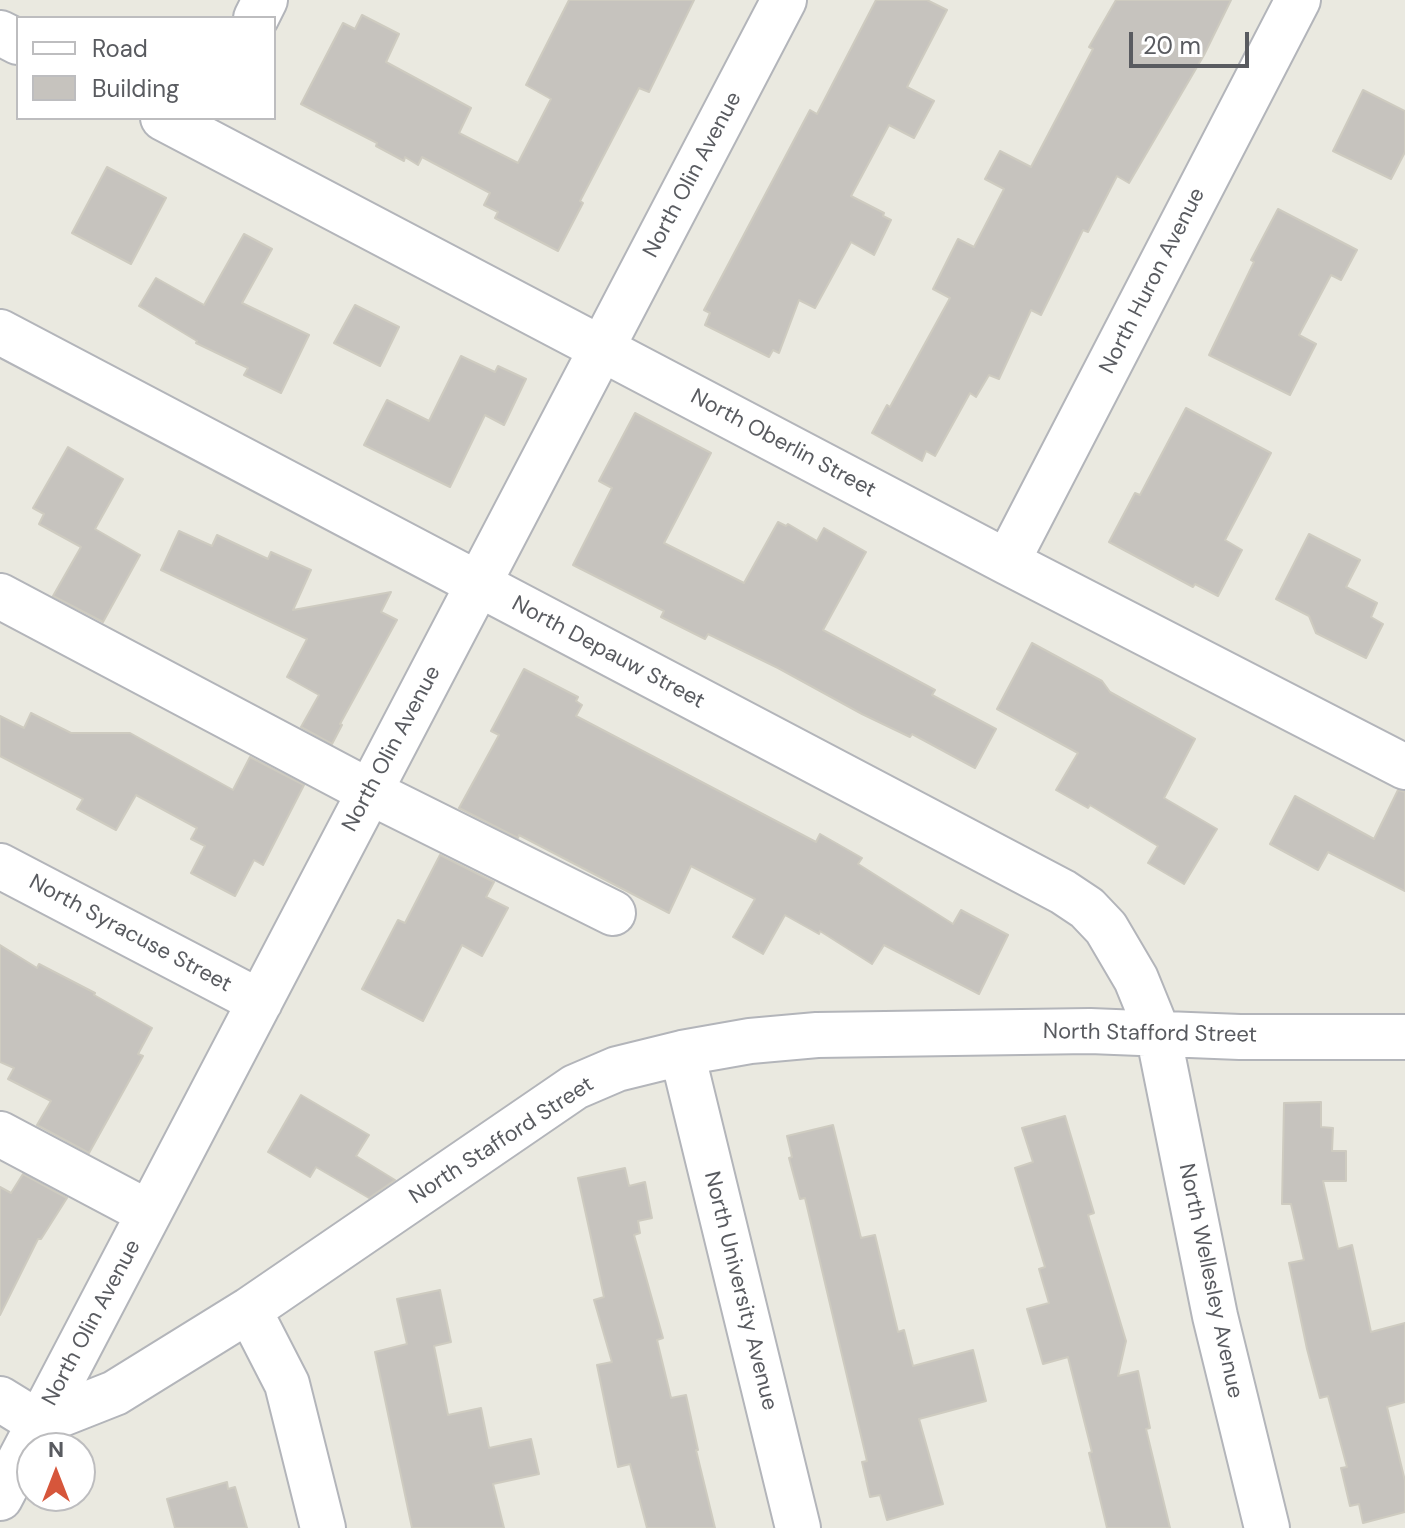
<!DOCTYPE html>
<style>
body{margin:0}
#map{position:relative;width:1405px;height:1528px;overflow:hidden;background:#eae9e0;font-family:"DM Sans",sans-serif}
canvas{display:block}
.legend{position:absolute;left:16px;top:16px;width:260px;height:104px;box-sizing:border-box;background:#fff;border:2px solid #bdbdbf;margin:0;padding:10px 14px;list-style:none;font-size:24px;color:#595b60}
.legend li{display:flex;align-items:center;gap:16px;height:40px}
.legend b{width:40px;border:2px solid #bdbdbf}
.north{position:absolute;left:16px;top:1432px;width:80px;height:80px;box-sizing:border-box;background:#fff;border:2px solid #bdbdbf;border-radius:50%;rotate:0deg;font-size:22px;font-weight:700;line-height:32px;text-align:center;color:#595b60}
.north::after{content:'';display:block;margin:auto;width:28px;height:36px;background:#d6563b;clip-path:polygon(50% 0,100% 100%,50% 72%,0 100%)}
.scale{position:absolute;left:1129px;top:32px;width:120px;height:36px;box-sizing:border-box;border:4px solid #595b60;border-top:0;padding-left:10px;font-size:24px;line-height:28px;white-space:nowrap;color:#595b60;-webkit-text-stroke:6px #fff;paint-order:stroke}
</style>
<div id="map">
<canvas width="1405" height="1528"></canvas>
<ul class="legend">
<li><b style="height:10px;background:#fff"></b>Road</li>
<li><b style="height:22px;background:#c6c3be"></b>Building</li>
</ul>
<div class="north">N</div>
<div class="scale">20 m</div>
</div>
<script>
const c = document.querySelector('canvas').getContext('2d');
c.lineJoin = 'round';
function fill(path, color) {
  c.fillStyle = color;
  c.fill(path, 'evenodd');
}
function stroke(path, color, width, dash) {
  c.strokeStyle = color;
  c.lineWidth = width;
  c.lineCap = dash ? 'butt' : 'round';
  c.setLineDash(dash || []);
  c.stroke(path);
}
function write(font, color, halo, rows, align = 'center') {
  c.font = font + ' "DM Sans",sans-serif';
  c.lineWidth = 8;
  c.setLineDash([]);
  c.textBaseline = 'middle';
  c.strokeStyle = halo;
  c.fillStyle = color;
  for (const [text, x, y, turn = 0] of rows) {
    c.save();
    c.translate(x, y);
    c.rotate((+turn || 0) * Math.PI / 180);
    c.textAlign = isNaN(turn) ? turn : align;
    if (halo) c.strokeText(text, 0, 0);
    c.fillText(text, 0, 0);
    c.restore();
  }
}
const building = new Path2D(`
 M 569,0 L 694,0 L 649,92 L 639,88 L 580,201 L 583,203 L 558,251 L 495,218 L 498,212 L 484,205 L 490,193 L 422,157 L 418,165 L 405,157 L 404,161 L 376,146 L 377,143 L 301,104 L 343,23 L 355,29 L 362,15 L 399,34 L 386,62 L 471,108 L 459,133 L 518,163 L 551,99 L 526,85 Z
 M 876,0 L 927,0 L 947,10 L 907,87 L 934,101 L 914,138 L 889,125 L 851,196 L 884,213 L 883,216 L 891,220 L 874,255 L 851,242 L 815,308 L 799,300 L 779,353 L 773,350 L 769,357 L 705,325 L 710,313 L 704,310 L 810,110 L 817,114 Z
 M 1116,0 L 1231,0 L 1204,55 L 1129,183 L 1117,176 L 1088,232 L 1083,230 L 1041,315 L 1031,310 L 999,379 L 989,375 L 976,397 L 970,393 L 935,456 L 926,451 L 922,461 L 872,433 L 887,405 L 890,407 L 950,298 L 933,289 L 958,239 L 974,247 L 1004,189 L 985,179 L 1000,151 L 1031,167 L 1093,49 L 1089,47 Z
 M 1363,90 L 1405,111 L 1405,152 L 1391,179 L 1333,151 Z
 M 107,167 L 166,198 L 131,264 L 72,233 Z
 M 1278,209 L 1357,250 L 1341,280 L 1331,275 L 1299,335 L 1316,344 L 1290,395 L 1209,355 L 1254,262 L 1251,260 Z
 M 244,234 L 272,249 L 242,303 L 309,335 L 281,393 L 244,375 L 248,368 L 196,343 L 197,341 L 139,306 L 156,278 L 204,305 Z
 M 355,305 L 399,327 L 380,366 L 334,343 Z
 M 461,356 L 495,372 L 498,366 L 526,379 L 504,425 L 485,415 L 450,487 L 364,445 L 387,400 L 429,421 Z
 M 1186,408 L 1271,453 L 1225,540 L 1242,550 L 1218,596 L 1195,584 L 1193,587 L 1109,542 L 1135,493 L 1140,495 Z
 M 635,413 L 711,453 L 664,543 L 744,583 L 778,522 L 786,526 L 788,524 L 817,541 L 824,528 L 866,552 L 823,630 L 935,690 L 932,695 L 996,729 L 975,768 L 912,734 L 910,737 L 862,714 L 778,668 L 708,634 L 705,639 L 661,617 L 664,611 L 573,565 L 612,488 L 599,481 Z
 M 68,447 L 123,479 L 95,529 L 140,555 L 103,622 L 53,596 L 81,547 L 39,524 L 44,514 L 33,508 Z
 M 179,531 L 212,546 L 217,535 L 268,559 L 271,552 L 311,570 L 293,610 L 391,592 L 381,612 L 397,620 L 340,724 L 342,725 L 332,744 L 301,727 L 319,695 L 287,677 L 307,639 L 161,570 Z
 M 1309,534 L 1360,560 L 1346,587 L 1377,603 L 1371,617 L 1383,624 L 1366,658 L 1316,633 L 1309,616 L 1276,599 Z
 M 1032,643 L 1102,681 L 1110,692 L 1195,739 L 1164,798 L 1217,829 L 1184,884 L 1148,863 L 1158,846 L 1090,805 L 1088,808 L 1056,790 L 1078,753 L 997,709 Z
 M 524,669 L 578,697 L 576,701 L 582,705 L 576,716 L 816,842 L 820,834 L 862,858 L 858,864 L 953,924 L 961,910 L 1008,935 L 979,994 L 884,945 L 872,964 L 820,931 L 819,934 L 785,915 L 763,954 L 733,937 L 755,899 L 691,866 L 669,913 L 519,835 L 518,838 L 459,808 L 499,735 L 491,731 Z
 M 31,713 L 71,733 L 130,733 L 233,790 L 250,757 L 304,785 L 263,865 L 254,860 L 235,896 L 191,873 L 205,846 L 191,839 L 197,828 L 136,795 L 116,830 L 77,809 L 83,799 L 0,756 L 0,716 L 24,728 Z
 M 1398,790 L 1405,792 L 1405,891 L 1328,852 L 1318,870 L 1270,844 L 1295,796 L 1374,839 Z
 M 440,855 L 494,882 L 486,897 L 508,908 L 482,956 L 462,945 L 423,1021 L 362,989 L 398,920 L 405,923 Z
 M 0,945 L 37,968 L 39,964 L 95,993 L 94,995 L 152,1028 L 138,1054 L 143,1056 L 89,1153 L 37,1125 L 51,1101 L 8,1079 L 14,1068 L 0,1062 Z
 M 301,1095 L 369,1135 L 356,1156 L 395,1180 L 369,1198 L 316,1167 L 310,1177 L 268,1152 Z
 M 1321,1102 L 1321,1127 L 1333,1128 L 1332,1151 L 1346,1151 L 1346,1181 L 1323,1181 L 1338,1249 L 1352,1245 L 1371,1332 L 1405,1323 L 1405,1402 L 1387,1407 L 1405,1481 L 1405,1512 L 1363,1523 L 1359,1504 L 1350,1506 L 1341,1468 L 1347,1467 L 1328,1396 L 1320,1398 L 1307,1349 L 1289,1263 L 1304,1260 L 1291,1204 L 1282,1204 L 1284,1103 Z
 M 1065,1116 L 1094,1213 L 1088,1215 L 1126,1341 L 1118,1376 L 1138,1371 L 1150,1428 L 1146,1429 L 1170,1528 L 1107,1528 L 1089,1453 L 1092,1452 L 1068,1357 L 1043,1364 L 1027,1309 L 1049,1303 L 1039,1269 L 1045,1267 L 1015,1168 L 1033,1162 L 1022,1128 Z
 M 833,1125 L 861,1238 L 875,1235 L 898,1332 L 904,1330 L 913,1366 L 973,1350 L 986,1401 L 919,1419 L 943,1504 L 887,1520 L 880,1495 L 870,1497 L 862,1462 L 867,1461 L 805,1198 L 800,1199 L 789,1158 L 792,1157 L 787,1136 Z
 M 625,1168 L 629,1186 L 645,1182 L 652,1218 L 638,1221 L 640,1233 L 634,1235 L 663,1338 L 657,1340 L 671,1398 L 686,1395 L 698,1450 L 696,1450 L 715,1528 L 647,1528 L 630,1464 L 618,1467 L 597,1365 L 612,1362 L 594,1300 L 604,1297 L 578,1178 Z
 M 23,1174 L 67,1198 L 41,1239 L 38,1239 L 0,1315 L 0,1187 L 11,1193 Z
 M 440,1290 L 451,1342 L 434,1346 L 448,1415 L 481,1408 L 489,1448 L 531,1439 L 539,1474 L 493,1484 L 504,1528 L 412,1528 L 375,1352 L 407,1344 L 397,1299 Z
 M 227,1482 L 228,1489 L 235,1487 L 247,1528 L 175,1528 L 167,1499 Z`);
const minor = new Path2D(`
 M 256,18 L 265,0
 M 0,33 L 18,42
 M 163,118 L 1007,562 L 1405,767
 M 0,332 L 1063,892 L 1087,908 L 1106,928 L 1136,979 L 1158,1033 L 1215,1316 L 1267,1528
 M 1007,562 L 1298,0
 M 0,596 L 370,792 L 613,913
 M 0,866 L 260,1002
 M 682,1053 L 798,1528
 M 0,1134 L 149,1213
 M 249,1310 L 287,1384 L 323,1528
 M 0,1399 L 39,1423
 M 39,1423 L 115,1393 L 249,1310 L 575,1087 L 617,1069 L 682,1053 L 750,1041 L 817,1035 L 1090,1031 L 1240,1037 L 1405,1037
 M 0,1498 L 784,0`);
const streetNames = [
 ["North Olin Avenue",693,175,-62],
 ["North Huron Avenue",1153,281,-63],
 ["North Oberlin Street",783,444,28],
 ["North Depauw Street",608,653,28],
 ["North Olin Avenue",392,749,-62],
 ["North Syracuse Street",130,934,28],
 ["North Stafford Street",1150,1034,1],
 ["North Stafford Street",502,1141,-33],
 ["North Wellesley Avenue",1210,1281,78],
 ["North University Avenue",740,1291,76],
 ["North Olin Avenue",92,1323,-62]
];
fill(building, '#c6c3be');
stroke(building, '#cecbc0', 2);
stroke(minor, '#b3b5ba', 48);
stroke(minor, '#fff', 44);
write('22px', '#595b60', '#fff', streetNames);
</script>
